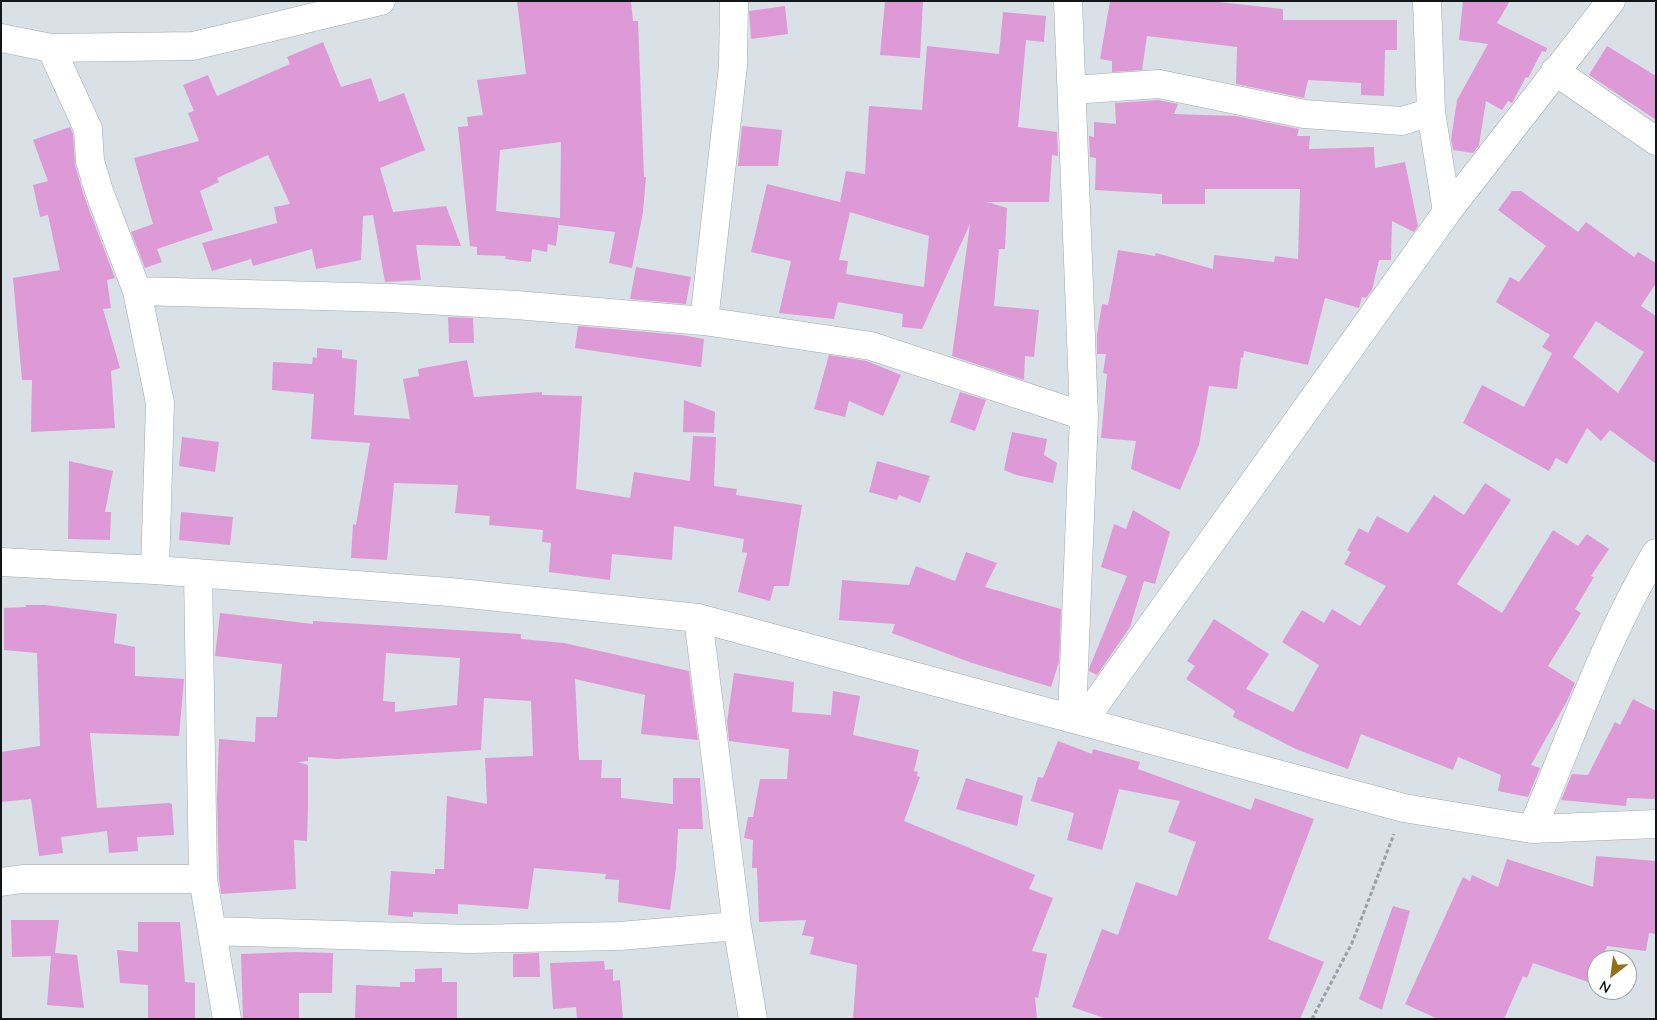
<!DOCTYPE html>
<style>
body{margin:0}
#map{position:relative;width:1657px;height:1020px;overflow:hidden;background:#d9e1e7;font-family:Quicksand,sans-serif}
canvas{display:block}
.frame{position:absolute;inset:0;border:2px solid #131618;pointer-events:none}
.north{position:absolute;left:1587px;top:950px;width:50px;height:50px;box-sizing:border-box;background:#fff;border:1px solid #a1a2a3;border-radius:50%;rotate:210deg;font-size:14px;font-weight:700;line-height:20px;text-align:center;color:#131618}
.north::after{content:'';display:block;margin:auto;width:18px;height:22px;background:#947018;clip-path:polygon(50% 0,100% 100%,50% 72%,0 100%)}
</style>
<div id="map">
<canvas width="1657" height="1020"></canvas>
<div class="frame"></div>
<div class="north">N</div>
</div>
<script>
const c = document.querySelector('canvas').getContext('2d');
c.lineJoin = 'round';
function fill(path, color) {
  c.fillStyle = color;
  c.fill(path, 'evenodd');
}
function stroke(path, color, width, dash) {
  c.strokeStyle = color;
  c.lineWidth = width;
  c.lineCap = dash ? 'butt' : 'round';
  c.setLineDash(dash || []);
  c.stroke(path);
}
const building = new Path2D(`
 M 517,1 L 631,1 L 633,21 L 638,21 L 644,177 L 646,177 L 643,212 L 632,268 L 609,263 L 615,232 L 559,225 L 559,220 L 556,246 L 548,244 L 547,252 L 532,249 L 531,262 L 505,259 L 506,256 L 477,255 L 477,247 L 470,246 L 458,127 L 468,126 L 467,117 L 483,115 L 477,80 L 526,74 ZM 561,142 L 560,218 L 496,211 L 500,150 Z
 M 885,1 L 923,1 L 920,58 L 880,55 Z
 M 1110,1 L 1209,1 L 1283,9 L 1283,20 L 1397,20 L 1397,50 L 1385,50 L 1384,96 L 1361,95 L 1361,83 L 1308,80 L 1304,98 L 1236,84 L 1237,47 L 1147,36 L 1142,70 L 1112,72 L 1112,61 L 1100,59 Z
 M 1463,1 L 1510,1 L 1497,23 L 1547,48 L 1546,52 L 1542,51 L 1528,78 L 1526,77 L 1512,103 L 1508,101 L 1502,110 L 1486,101 L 1479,145 L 1473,153 L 1453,150 L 1451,139 L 1457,100 L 1488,44 L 1459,40 Z
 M 785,6 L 788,34 L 751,39 L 749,11 Z
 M 1003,12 L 1046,16 L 1044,42 L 1026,40 L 1018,127 L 1057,132 L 1058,156 L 1052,155 L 1049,202 L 987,202 L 1007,208 L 1005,249 L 999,249 L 994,306 L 1039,310 L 1034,357 L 1025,356 L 1024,380 L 952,356 L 970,224 L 922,329 L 902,327 L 903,314 L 838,302 L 834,319 L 779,313 L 791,261 L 751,252 L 767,184 L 840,202 L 846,171 L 865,174 L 869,106 L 922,110 L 927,46 L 999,54 ZM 850,212 L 929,236 L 924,287 L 846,274 L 848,261 L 839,260 Z
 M 323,42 L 341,87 L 371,78 L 379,102 L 404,93 L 425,150 L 380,168 L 393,212 L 446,206 L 461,246 L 416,245 L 421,280 L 385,282 L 373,215 L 363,216 L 361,260 L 316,269 L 312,249 L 253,266 L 251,259 L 212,271 L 202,243 L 277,223 L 274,207 L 290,204 L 268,155 L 217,178 L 219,182 L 200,191 L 213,230 L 157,249 L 162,262 L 145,268 L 131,232 L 153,224 L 134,158 L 199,141 L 188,113 L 194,111 L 183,85 L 208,75 L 217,96 L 290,64 L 287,57 Z
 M 1607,46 L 1656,76 L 1656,120 L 1589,75 Z
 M 1158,100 L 1178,104 L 1174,114 L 1236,116 L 1299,129 L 1297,136 L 1310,136 L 1309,149 L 1374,147 L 1375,168 L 1405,162 L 1418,226 L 1414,232 L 1392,221 L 1391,260 L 1379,260 L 1372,290 L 1366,298 L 1362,297 L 1359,308 L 1325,298 L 1308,365 L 1244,351 L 1243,358 L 1241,357 L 1237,389 L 1209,386 L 1199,445 L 1180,490 L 1131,469 L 1136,441 L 1101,438 L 1107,374 L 1103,373 L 1106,354 L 1097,354 L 1097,335 L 1102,304 L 1108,305 L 1118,250 L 1155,256 L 1156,253 L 1213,269 L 1214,255 L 1274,262 L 1275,256 L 1298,259 L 1300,189 L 1205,189 L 1205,204 L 1162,204 L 1162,194 L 1095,190 L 1096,158 L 1090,157 L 1089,136 L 1094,137 L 1094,122 L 1116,124 L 1115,103 Z
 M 742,126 L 782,130 L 778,166 L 738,166 Z
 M 70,127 L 73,134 L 75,165 L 84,196 L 115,278 L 107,280 L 111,308 L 103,309 L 120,368 L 111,371 L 115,428 L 31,432 L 32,380 L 22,380 L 13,278 L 60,270 L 48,215 L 40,217 L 33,185 L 48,181 L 33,140 Z
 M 1512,191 L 1521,191 L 1578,232 L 1586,222 L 1634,257 L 1638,252 L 1656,263 L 1656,283 L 1641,306 L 1656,316 L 1656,464 L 1610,430 L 1601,441 L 1587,428 L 1567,464 L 1556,458 L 1549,471 L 1463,423 L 1482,385 L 1524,407 L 1552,353 L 1542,347 L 1550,335 L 1496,302 L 1510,277 L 1519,282 L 1546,246 L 1498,210 ZM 1596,321 L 1644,352 L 1618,393 L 1573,357 Z
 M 636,267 L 691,277 L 686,304 L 630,299 Z
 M 448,317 L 473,318 L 474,343 L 449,343 Z
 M 578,326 L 681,335 L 704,339 L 701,367 L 575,348 Z
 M 317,348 L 342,350 L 342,358 L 357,360 L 354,415 L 410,419 L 403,379 L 419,376 L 418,369 L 467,360 L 474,397 L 542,392 L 542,395 L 582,396 L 576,489 L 630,498 L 634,472 L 690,481 L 693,436 L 716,437 L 714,486 L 737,489 L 736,495 L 802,505 L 789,586 L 774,586 L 770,601 L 738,592 L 747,553 L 742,552 L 744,539 L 674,526 L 672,560 L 612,554 L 610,580 L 549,572 L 551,543 L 542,542 L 543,530 L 489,525 L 490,516 L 455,513 L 458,485 L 394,483 L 387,560 L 351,558 L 353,524 L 356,525 L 370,443 L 311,439 L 314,394 L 272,390 L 273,362 L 312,364 L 313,357 L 317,358 Z
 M 829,355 L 867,361 L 901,375 L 883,416 L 849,401 L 845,417 L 814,409 Z
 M 960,392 L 986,400 L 975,431 L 950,422 Z
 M 684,400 L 715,412 L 714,433 L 683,432 Z
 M 1012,432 L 1047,439 L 1044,455 L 1057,463 L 1053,483 L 1016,475 L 1004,470 Z
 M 182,437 L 219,442 L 215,472 L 179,466 Z
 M 69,461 L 113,471 L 105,512 L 111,512 L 110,540 L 68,539 Z
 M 877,461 L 930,476 L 920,503 L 899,495 L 897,500 L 869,492 Z
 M 1485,483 L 1511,500 L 1457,584 L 1502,613 L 1553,530 L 1578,546 L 1587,534 L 1609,549 L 1591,576 L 1594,577 L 1575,609 L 1581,613 L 1548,666 L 1575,683 L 1567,701 L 1531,765 L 1540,768 L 1528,797 L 1498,791 L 1501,775 L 1458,757 L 1453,770 L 1361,734 L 1348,769 L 1296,749 L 1233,717 L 1235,711 L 1186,679 L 1195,666 L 1187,661 L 1214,619 L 1269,654 L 1246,689 L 1293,712 L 1319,665 L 1282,642 L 1302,610 L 1324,623 L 1332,609 L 1360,626 L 1386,586 L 1344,564 L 1351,552 L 1347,550 L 1359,528 L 1368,533 L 1377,516 L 1408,533 L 1434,495 L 1464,515 Z
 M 1133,510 L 1170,532 L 1155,584 L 1144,581 L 1130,627 L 1097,675 L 1089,671 L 1090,666 L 1127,576 L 1101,567 L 1114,524 L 1126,529 Z
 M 181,512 L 233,517 L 230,545 L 179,540 Z
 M 966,552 L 997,563 L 985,587 L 1061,609 L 1059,662 L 1051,687 L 972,663 L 892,633 L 895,624 L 839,620 L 842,580 L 909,585 L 916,566 L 955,581 Z
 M 26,605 L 45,605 L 117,614 L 114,643 L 135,647 L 135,676 L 184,679 L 179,736 L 90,733 L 97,808 L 169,803 L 172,804 L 174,835 L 137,837 L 138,851 L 109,853 L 107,831 L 61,837 L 63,853 L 39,856 L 31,799 L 1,802 L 1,752 L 40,746 L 37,653 L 4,650 L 4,608 L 26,607 Z
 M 220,613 L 313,624 L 313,621 L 521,634 L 521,639 L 564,643 L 689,671 L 698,740 L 641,734 L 645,695 L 575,679 L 579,760 L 602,760 L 601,778 L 621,778 L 621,798 L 673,804 L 673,778 L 700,778 L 703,829 L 678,829 L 676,868 L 670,910 L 618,902 L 619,880 L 605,879 L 606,874 L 534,868 L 528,909 L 458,904 L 458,914 L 413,912 L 413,917 L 388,915 L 391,871 L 435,874 L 435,869 L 444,869 L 447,796 L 487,804 L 485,758 L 533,756 L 531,701 L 484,698 L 481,750 L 338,759 L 308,757 L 308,761 L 298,762 L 308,765 L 308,807 L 307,841 L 294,840 L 296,889 L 221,894 L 219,878 L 217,797 L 219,739 L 255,742 L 256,717 L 277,717 L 282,664 L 215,656 ZM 386,653 L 460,658 L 457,705 L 395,712 L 395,702 L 383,701 Z
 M 734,673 L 794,682 L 792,712 L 831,715 L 833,691 L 860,696 L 853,735 L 919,750 L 914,771 L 918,772 L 917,776 L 920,777 L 904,821 L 1035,875 L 1029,889 L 1053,898 L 1032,951 L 1047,954 L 1038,998 L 1035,997 L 1037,1019 L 853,1019 L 857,965 L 810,954 L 814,937 L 802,935 L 806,920 L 759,922 L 757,868 L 752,868 L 753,840 L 744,838 L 748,817 L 753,817 L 760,779 L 787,779 L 789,749 L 729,741 L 727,722 Z
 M 1633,699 L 1656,711 L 1656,799 L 1627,798 L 1626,806 L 1561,800 L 1572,774 L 1588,775 L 1615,722 L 1620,725 Z
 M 1058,741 L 1092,754 L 1093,749 L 1140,762 L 1138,769 L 1251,810 L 1255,798 L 1314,819 L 1268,939 L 1324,962 L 1300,1019 L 1107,1019 L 1072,1007 L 1102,929 L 1118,935 L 1136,882 L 1177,896 L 1196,842 L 1168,832 L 1180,801 L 1119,789 L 1102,850 L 1067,840 L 1074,813 L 1031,801 L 1038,777 L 1043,778 Z
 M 966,778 L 1023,796 L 1017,826 L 956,809 Z
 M 1596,856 L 1656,861 L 1656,934 L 1649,933 L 1646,951 L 1607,946 L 1602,960 L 1597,960 L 1597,975 L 1594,984 L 1533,963 L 1527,978 L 1523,976 L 1504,1019 L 1438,1019 L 1405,1004 L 1463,877 L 1470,881 L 1472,875 L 1498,887 L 1507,859 L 1593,887 Z
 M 1393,906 L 1410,911 L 1382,1010 L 1359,999 Z
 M 11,920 L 59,920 L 55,953 L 77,955 L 84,1008 L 47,1005 L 51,956 L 12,957 Z
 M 138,922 L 180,922 L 185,982 L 195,983 L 195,1019 L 148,1019 L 148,985 L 120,983 L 117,950 L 138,952 Z
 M 294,952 L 333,953 L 332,993 L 299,993 L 299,1019 L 243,1019 L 241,954 Z
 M 539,953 L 540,977 L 513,977 L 513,954 Z
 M 604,961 L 605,970 L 613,969 L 613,981 L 620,980 L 623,1019 L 577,1019 L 576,1007 L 553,1009 L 550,963 Z
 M 442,968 L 442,982 L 457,982 L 457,1019 L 355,1018 L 356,985 L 400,987 L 400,982 L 415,982 L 415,969 Z`);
const path = new Path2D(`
 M 1312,1019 L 1352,943 L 1394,834`);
const minor = new Path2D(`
 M 1068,1 L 1084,416 L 1072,717
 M 1427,1 L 1431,112 L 1447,212
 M 1,38 L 51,48 L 193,46 L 381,1
 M 51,48 L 88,129 L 90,161 L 99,191 L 137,291 L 160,403 L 155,570
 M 1555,71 L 1656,141
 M 1072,90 L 1159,84 L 1304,114 L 1402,121 L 1431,112
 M 137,291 L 391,298 L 516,305 L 704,321 L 871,346 L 1084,416
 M 704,321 L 733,66 L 734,1
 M 1,562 L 155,570 L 450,592 L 698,618 L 1404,808 L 1532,829 L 1656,824
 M 198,573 L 203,879 L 227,1019
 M 698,618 L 737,926 L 753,1019
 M 1084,720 L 1447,212 L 1611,1
 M 1532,829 C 1571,737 1605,639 1656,553
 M 1,882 L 23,879 L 203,879
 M 212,931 L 470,939 L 620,936 L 737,926`);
fill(building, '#dd9ad6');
stroke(minor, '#a0a7ad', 29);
stroke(path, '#9aa0a5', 3, [4, 2.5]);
stroke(minor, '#fff', 28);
</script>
